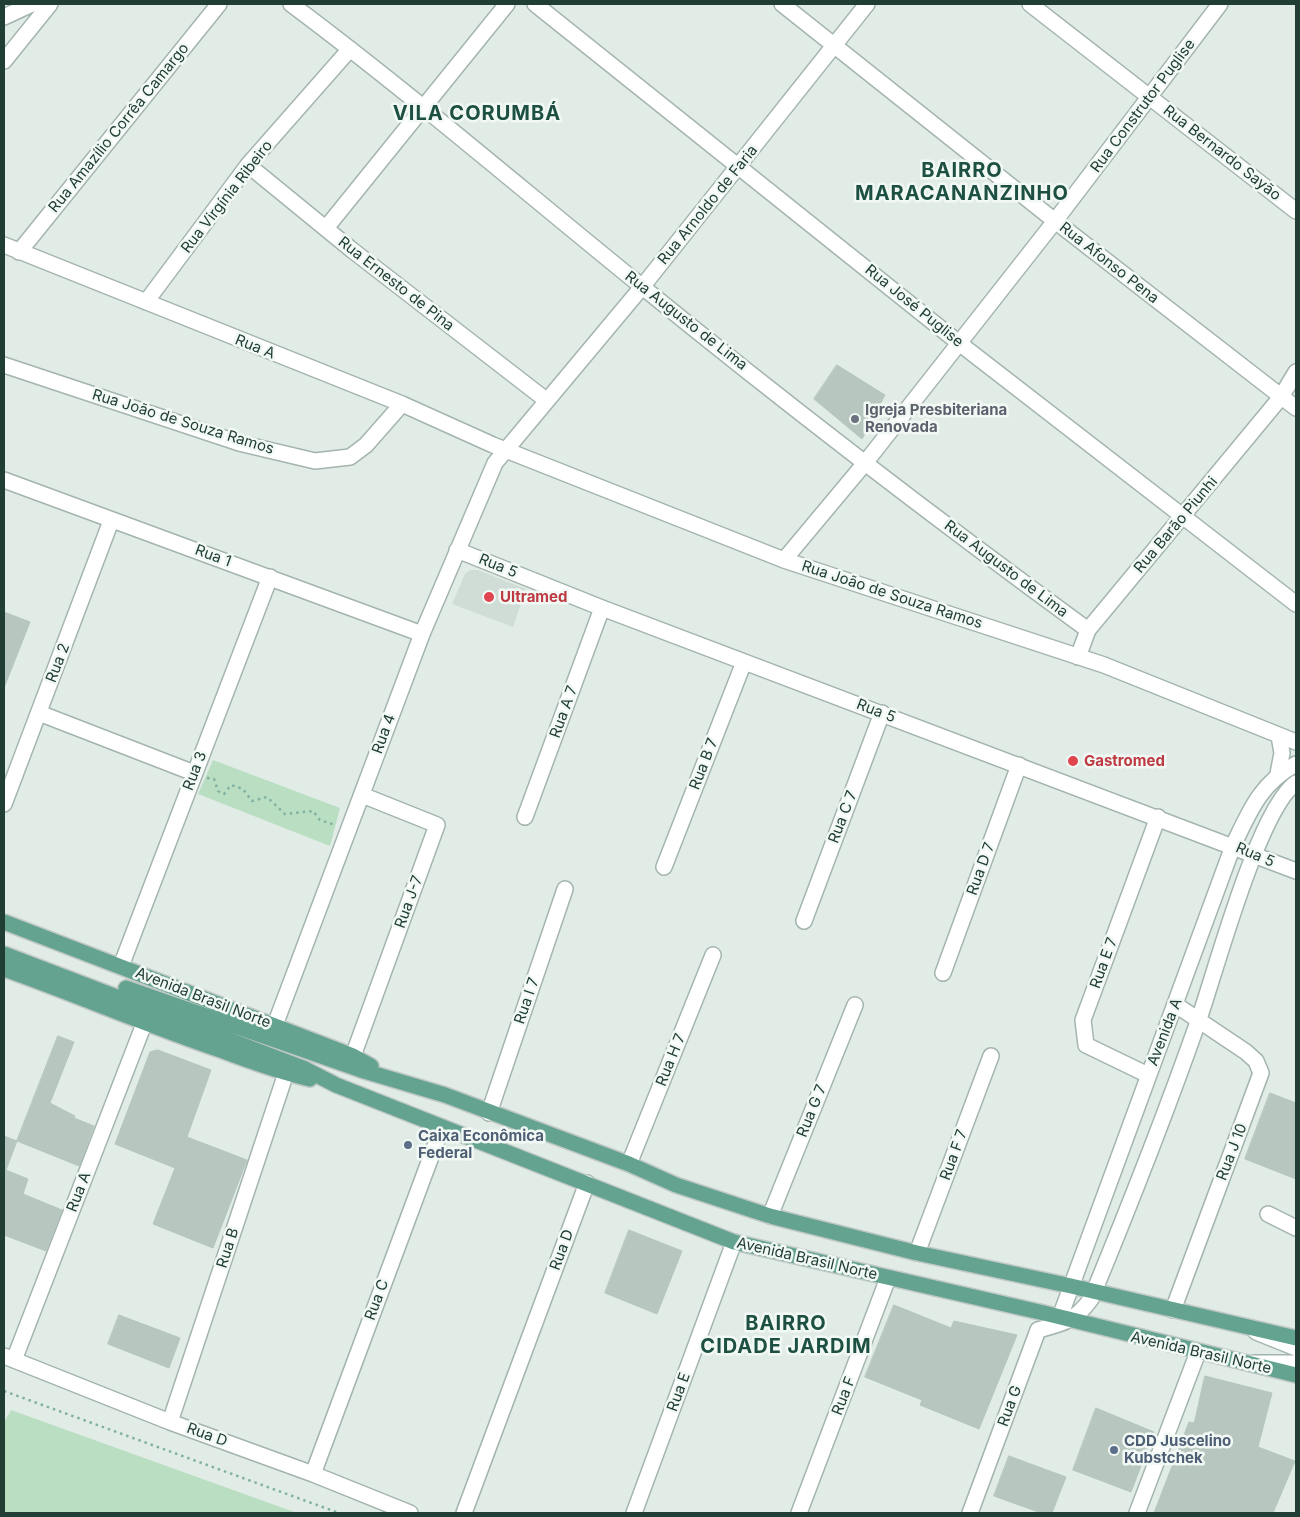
<!DOCTYPE html>
<meta charset="utf-8">
<style>
body{margin:0}
#map{position:relative;width:1300px;height:1517px;overflow:hidden;background:#e2ece7;font-family:Inter,sans-serif}
canvas{display:block}
.frame{position:absolute;inset:0;border:5px solid #213e35;pointer-events:none}
</style>
<div id="map">
<canvas width="1300" height="1517"></canvas>
<div class="frame"></div>
</div>
<script>
const c = document.querySelector('canvas').getContext('2d');
c.lineJoin = 'round';
function fill(path, color) {
  c.fillStyle = color;
  c.fill(path, 'evenodd');
}
function stroke(path, color, width, dash) {
  c.strokeStyle = color;
  c.lineWidth = width;
  c.lineCap = dash ? 'butt' : 'round';
  c.setLineDash(dash || []);
  c.stroke(path);
}
function write(font, color, halo, rows, align = 'center') {
  c.font = font + ' Inter,sans-serif';
  c.lineWidth = 5;
  c.setLineDash([]);
  c.textBaseline = 'middle';
  c.strokeStyle = halo;
  c.fillStyle = color;
  for (const [text, x, y, turn = 0] of rows) {
    c.save();
    c.translate(x, y);
    c.rotate((+turn || 0) * Math.PI / 180);
    c.textAlign = isNaN(turn) ? turn : align;
    if (halo) c.strokeText(text, 0, 0);
    c.fillText(text, 0, 0);
    c.restore();
  }
}
const built = new Path2D(`
 M 470,570 L 478,570 L 526,589 L 513,627 L 452,604 L 465,574 Z`);
const green = new Path2D(`
 M 213,760 L 340,808 L 330,846 L 198,794 Z
 M 11,1410 L 297,1513 L 4,1513 L 4,1422 Z`);
const building = new Path2D(`
 M 837,365 L 885,395 L 862,439 L 814,399 Z
 M 4,612 L 30,622 L 4,688 Z
 M 58,1036 L 74,1042 L 50,1103 L 75,1116 L 74,1118 L 94,1126 L 79,1166 L 17,1141 Z
 M 158,1050 L 211,1070 L 187,1137 L 247,1160 L 213,1248 L 153,1224 L 175,1168 L 115,1144 L 150,1052 Z
 M 1270,1093 L 1296,1103 L 1296,1179 L 1245,1159 Z
 M 4,1136 L 17,1141 L 6,1170 L 28,1179 L 23,1194 L 62,1210 L 46,1251 L 4,1235 Z
 M 629,1230 L 682,1251 L 657,1314 L 605,1293 Z
 M 894,1305 L 951,1328 L 954,1321 L 1017,1335 L 979,1429 L 920,1405 L 922,1400 L 865,1377 Z
 M 119,1315 L 180,1338 L 169,1368 L 108,1344 Z
 M 1205,1376 L 1272,1393 L 1258,1447 L 1295,1461 L 1273,1513 L 1154,1513 L 1189,1422 L 1194,1423 Z
 M 1096,1408 L 1154,1432 L 1131,1492 L 1073,1470 Z
 M 1009,1456 L 1066,1477 L 1052,1513 L 1041,1513 L 994,1496 Z`);
const path = new Path2D(`
 M 207,778 L 214,779 L 218,791 L 224,794 L 231,785 L 243,789 L 252,801 L 267,797 L 285,814 L 313,811 L 320,820 L 335,825
 M 4,1391 L 339,1513`);
const minor = new Path2D(`
 M 291,4 C 410,93 524,191 640,285 C 786,404 936,519 1088,630
 M 535,4 L 959,343 L 1296,604
 M 782,4 L 1055,221 L 1296,408
 M 1030,4 L 1296,211
 M 4,17 L 32,4
 M 4,61 L 50,4
 M 248,165 L 352,250 L 546,400
 M 326,228 L 507,4
 M 4,245 L 402,404 L 493,445 L 784,560 L 1104,665 L 1296,742
 M 19,252 L 219,4
 M 146,302 L 248,165 L 350,49
 M 4,365 L 239,443 L 315,461 L 350,457 L 366,445 L 402,404
 M 4,480 L 422,634
 M 457,550 L 602,608 L 1296,871
 M 784,560 L 865,463 L 1055,221 L 1220,4
 M 1078,657 L 1088,630 L 1281,397 L 1296,372
 M 39,713 L 194,773
 M 1278,774 L 1282,753 L 1279,736
 M 4,804 L 111,521
 M 525,817 L 602,608
 M 664,867 L 744,662
 M 804,921 L 882,713
 M 121,966 L 270,577
 M 943,973 L 1019,765
 M 275,1025 L 422,634 L 495,463 L 642,287 L 867,4
 M 353,1056 L 437,825 L 362,795
 M 1148,1075 L 1086,1045 L 1083,1020 L 1158,817
 M 489,1113 L 565,889
 M 629,1164 L 713,955
 M 1268,1214 L 1296,1228
 M 770,1216 L 855,1005
 M 917,1253 L 991,1056
 M 1173,1310 L 1261,1073 L 1256,1061 L 1246,1052 L 1176,1005
 M 1060,1317 L 1233,846 C 1250,810 1261,783 1296,764
 M 1256,1332 L 1296,1348
 M 4,1356 L 170,1422 L 313,1474 L 410,1513
 M 14,1360 L 144,1024
 M 1254,1363 L 1296,1363
 M 170,1422 L 286,1073
 M 313,1474 L 442,1127
 M 464,1513 L 587,1183
 M 634,1513 L 734,1242
 M 799,1513 L 888,1278
 M 970,1513 L 1038,1330 C 1064,1323 1075,1321 1091,1299 C 1129,1207 1166,1113 1199,1019 C 1216,970 1259,808 1296,783
 M 1137,1513 L 1198,1352`);
const major = new Path2D(`
 M 4,922 L 353,1056 L 371,1066
 M 4,954 L 303,1068 L 336,1085 L 734,1242 L 1044,1313 L 1296,1375
 M 4,969 C 77,995 149,1026 223,1051 C 252,1062 280,1072 310,1079
 M 126,988 L 361,1070 L 445,1095 L 629,1164 L 676,1185 L 770,1216 L 917,1253 L 1071,1286 L 1296,1338`);
const markers = [
 [855,419,5,"#6b7280"],
 [489,597,6,"#e0444e"],
 [1073,761,6,"#e0444e"],
 [408,1145,5,"#5c6f8a"],
 [1114,1450,5,"#5c6f8a"]
];
const streetNames = [
 ["Rua Construtor Puglise",1143,106,-53],
 ["Rua Amazílio Corrêa Camargo",119,128,-51],
 ["Rua Bernardo Sayão",1222,153,38],
 ["Rua Virgínia Ribeiro",227,197,-52],
 ["Rua Arnoldo de Faria",708,205,-51],
 ["Rua Afonso Pena",1109,263,38],
 ["Rua Ernesto de Pina",396,284,38],
 ["Rua José Puglise",914,306,39],
 ["Rua Augusto de Lima",686,321,38],
 ["Rua A",255,347,22],
 ["Rua João de Souza Ramos",183,422,17],
 ["Rua Barão Piunhi",1176,525,-50],
 ["Rua 1",213,556,20],
 ["Rua 5",498,566,22],
 ["Rua Augusto de Lima",1006,569,37],
 ["Rua João de Souza Ramos",892,595,18],
 ["Rua 2",58,663,-69],
 ["Rua 5",876,711,21],
 ["Rua A 7",564,712,-70],
 ["Rua 4",384,734,-70],
 ["Rua B 7",704,764,-69],
 ["Rua 3",195,771,-69],
 ["Rua C 7",843,817,-69],
 ["Rua 5",1255,855,23],
 ["Rua D 7",981,869,-70],
 ["Rua J-7",409,902,-70],
 ["Rua E 7",1104,963,-70],
 ["Avenida Brasil Norte",203,998,21],
 ["Rua I 7",527,1001,-71],
 ["Avenida A",1165,1032,-69],
 ["Rua H 7",671,1060,-68],
 ["Rua G 7",812,1111,-68],
 ["Rua J 10",1232,1152,-69],
 ["Rua F 7",954,1155,-70],
 ["Rua A",79,1192,-69],
 ["Rua B",228,1248,-72],
 ["Rua D",562,1250,-70],
 ["Avenida Brasil Norte",807,1259,13],
 ["Rua C",377,1300,-70],
 ["Avenida Brasil Norte",1201,1353,13],
 ["Rua E",679,1392,-70],
 ["Rua F",844,1396,-69],
 ["Rua G",1010,1406,-70],
 ["Rua D",207,1435,20]
];
const worshipNames = [
 ["Igreja Presbiteriana",865,410],
 ["Renovada",865,427]
];
const healthNames = [
 ["Ultramed",500,597],
 ["Gastromed",1084,761]
];
const serviceNames = [
 ["Caixa Econômica",418,1136],
 ["Federal",418,1153],
 ["CDD Juscelino",1124,1441],
 ["Kubstchek",1124,1458]
];
const districtNames = [
 ["VILA CORUMBÁ",477,114],
 ["BAIRRO",962,171],
 ["MARACANANZINHO",962,194],
 ["BAIRRO",786,1324],
 ["CIDADE JARDIM",786,1347]
];
fill(built, '#d0dcd6');
fill(green, '#badec2');
fill(building, '#b7c7c0');
stroke(building, '#b4c6be', 1);
stroke(minor, '#a4b4ae', 18);
stroke(major, '#c1c9c6', 18);
stroke(path, '#81b1a0', 2.5, [2.5, 4]);
stroke(minor, '#fff', 15);
stroke(major, '#65a391', 15);
for (const [x, y, r, color] of markers) {
  const dot = new Path2D();
  dot.arc(x, y, r, 0, 2 * Math.PI);
  c.fillStyle = color;
  c.fill(dot);
  stroke(dot, '#f2f9f5', 2);
}
write('15px', '#213e35', '#f2f9f5', streetNames);
write('bold 15px', '#5b616d', '#f2f9f5', worshipNames, 'left');
write('bold 15px', '#be3a42', '#f2f9f5', healthNames, 'left');
write('bold 15px', '#4e5e75', '#f2f9f5', serviceNames, 'left');
c.letterSpacing = '1px';
write('bold 20px', '#1d5042', '#f2f9f5', districtNames);
c.letterSpacing = '0px';
</script>
